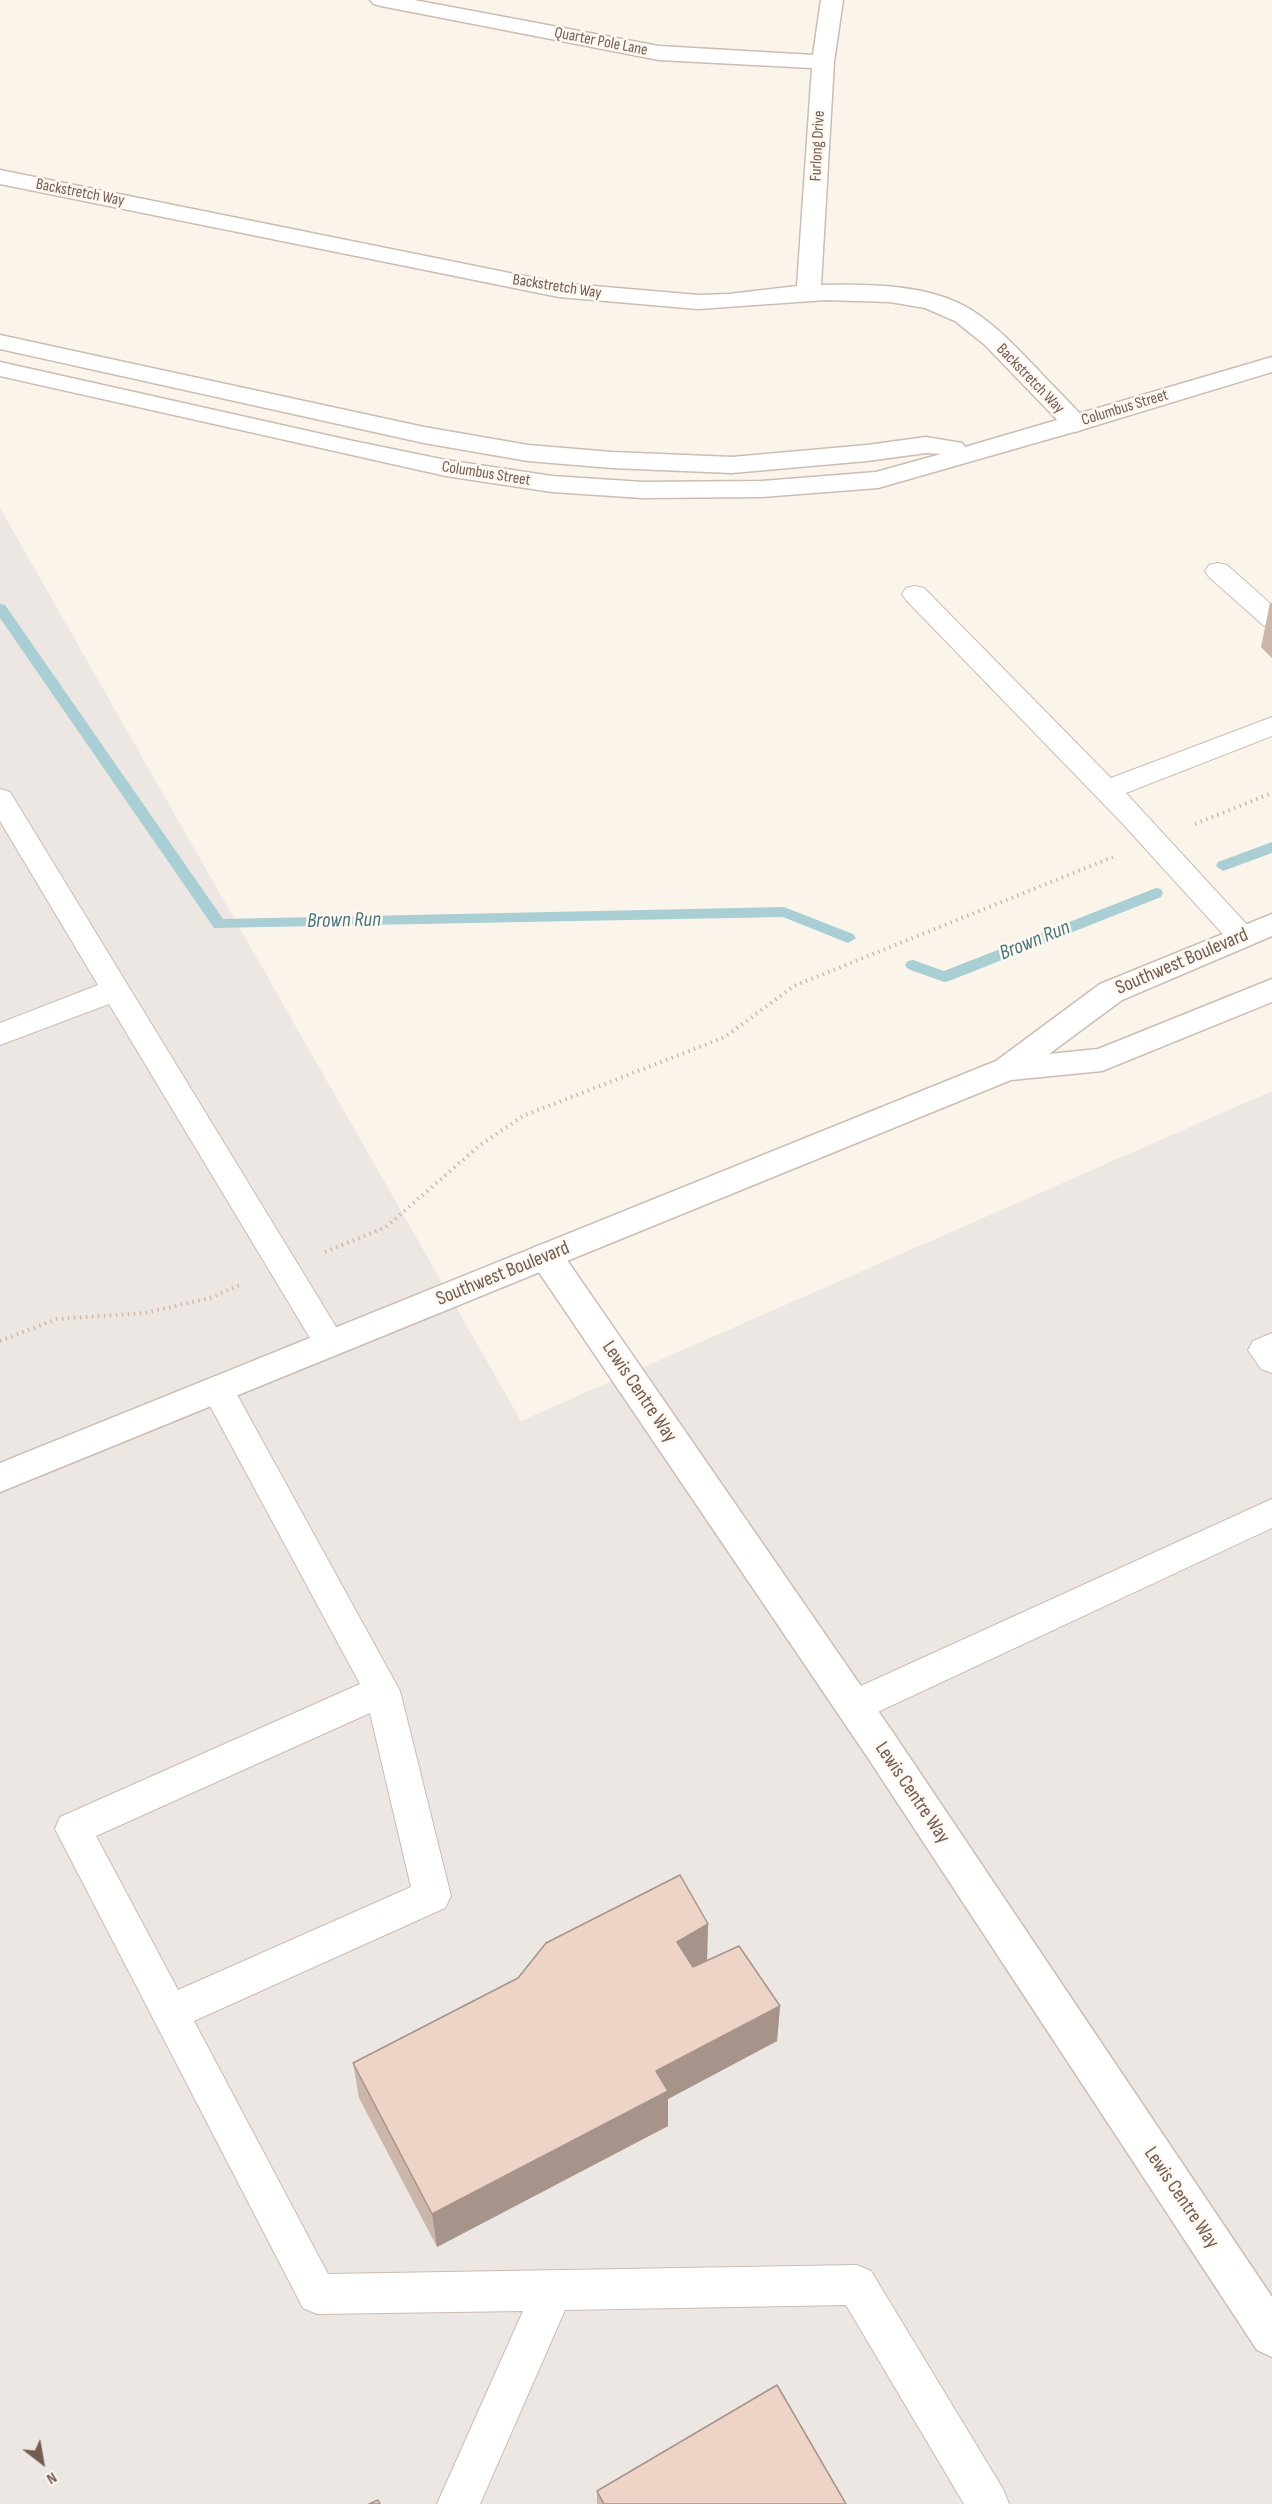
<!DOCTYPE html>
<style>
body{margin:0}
#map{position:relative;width:1272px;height:2504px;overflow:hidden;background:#fbf4eb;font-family:"Sofia Sans Condensed",sans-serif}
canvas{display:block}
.north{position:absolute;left:12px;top:2432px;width:60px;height:60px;-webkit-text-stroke:4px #fdf8f1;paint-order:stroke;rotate:149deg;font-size:16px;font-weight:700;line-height:24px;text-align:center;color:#735c51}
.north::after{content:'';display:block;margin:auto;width:21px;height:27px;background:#735c51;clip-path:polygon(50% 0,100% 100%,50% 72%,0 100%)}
</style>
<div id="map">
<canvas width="1272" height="2504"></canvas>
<div class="north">N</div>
</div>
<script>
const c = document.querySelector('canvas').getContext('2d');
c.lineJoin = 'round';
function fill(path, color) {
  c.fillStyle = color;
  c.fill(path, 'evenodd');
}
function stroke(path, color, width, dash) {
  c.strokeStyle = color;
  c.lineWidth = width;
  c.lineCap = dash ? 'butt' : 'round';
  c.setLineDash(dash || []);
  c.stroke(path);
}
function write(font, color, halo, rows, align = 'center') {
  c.font = font + ' "Sofia Sans Condensed",sans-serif';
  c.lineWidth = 5;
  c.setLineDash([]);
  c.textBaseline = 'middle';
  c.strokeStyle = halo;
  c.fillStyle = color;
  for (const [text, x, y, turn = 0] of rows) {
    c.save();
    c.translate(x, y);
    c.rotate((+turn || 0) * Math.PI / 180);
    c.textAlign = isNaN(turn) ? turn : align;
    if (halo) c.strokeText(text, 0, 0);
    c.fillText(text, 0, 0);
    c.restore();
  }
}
const industrial = new Path2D(`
 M 0,508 L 521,1421 L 1272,1091 L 1272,2504 L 0,2504 Z`);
const stream = new Path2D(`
 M 0,604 L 5,605 L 223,919 L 784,907 L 853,934 L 856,938 L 848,943 L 783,917 L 214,928 L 0,618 Z
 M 1272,842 L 1272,853 L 1223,871 L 1216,866 L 1218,862 Z
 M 1156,888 L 1161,889 L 1163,893 L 1161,897 L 949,981 L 944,982 L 908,969 L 905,965 L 908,961 L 913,960 L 944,971 Z`);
const path = new Path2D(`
 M 1195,824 L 1272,793
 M 325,1252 L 386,1227 L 480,1145 L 523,1116 L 725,1037 L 794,986 L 1113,857
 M 0,1341 L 57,1319 L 145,1313 L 210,1298 L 242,1284`);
const service = new Path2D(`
 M 1218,563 L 1227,565 L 1272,605 L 1272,627 L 1263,625 L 1209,577 L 1205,571 L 1209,565 Z
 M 915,586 L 924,588 L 1111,778 L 1272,717 L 1272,736 L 1126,793 L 1251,929 L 1255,936 L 1251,943 L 1241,946 L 1231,943 L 1122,823 L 906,600 L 902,594 L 906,588 Z
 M 0,789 L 10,792 L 341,1335 L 346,1344 L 341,1353 L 330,1357 L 319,1353 L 109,1004 L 0,1045 L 0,1023 L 98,985 L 0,821 Z
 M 1272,1333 L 1272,1373 L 1261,1369 L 1248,1350 L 1253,1341 Z
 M 218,1378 L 230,1382 L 400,1691 L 451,1896 L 445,1908 L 194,2021 L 328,2274 L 857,2265 L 871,2271 L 1003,2489 L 1009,2504 L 964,2504 L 846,2305 L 565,2310 L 480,2504 L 437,2504 L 523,2311 L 317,2314 L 303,2308 L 55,1829 L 60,1817 L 360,1684 L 202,1391 L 206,1382 ZM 370,1713 L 411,1887 L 178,1990 L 96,1836 Z
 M 1272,1499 L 1272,1528 L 867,1717 L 854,1721 L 841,1717 L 836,1706 L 841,1695 Z`);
const minor = new Path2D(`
 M 370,0 L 414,0 L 659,46 L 813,55 L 821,0 L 843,0 L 834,62 L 821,285 C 869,284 932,284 973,311 C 999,328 1020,351 1041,373 C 1056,390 1075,406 1088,424 L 1084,429 L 1075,432 L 1066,429 L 985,345 L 955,321 L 925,308 L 890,302 L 826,300 L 698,309 L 559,297 L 0,184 L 0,170 L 559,283 L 698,295 L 729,294 L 797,286 L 812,68 L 659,60 L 381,6 L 374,4 Z
 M 546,1243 L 558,1247 L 894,1734 L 1272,2297 L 1272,2357 L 1257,2350 L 868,1758 L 534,1265 L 529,1256 L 534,1247 Z`);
const tertiary = new Path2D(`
 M 0,335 L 424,427 L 528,445 L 612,452 L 732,457 L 867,445 L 926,437 L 962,443 L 965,447 L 1272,357 L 1272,372 L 1084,429 L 878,488 L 762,497 L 643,498 L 552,492 L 446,476 L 0,376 L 0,362 L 353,441 L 446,460 L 552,476 L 643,482 L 762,481 L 876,472 L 941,454 L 926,453 L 867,461 L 732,473 L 612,468 L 528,461 L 424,443 L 0,349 Z
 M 1272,914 L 1272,936 L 1122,1000 L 1049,1054 L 1098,1049 L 1272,979 L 1272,1002 L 1102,1071 L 1011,1080 L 0,1492 L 0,1463 L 996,1061 L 1100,984 Z`);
const wall = new Path2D(`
 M 1270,603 L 1272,603 L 1272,658 L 1261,647 Z
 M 708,1924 L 707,1961 L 780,2006 L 777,2041 L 668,2099 L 668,2126 L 437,2247 L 359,2098 L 353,2063 Z
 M 597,2491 L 846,2504 L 597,2504 Z`);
const shadedWall = new Path2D(`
 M 708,1924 L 707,1961 L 676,1978 L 677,1942 Z
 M 780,2006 L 777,2041 L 668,2099 L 668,2126 L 437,2247 L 432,2214 L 656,2071 Z`);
const building = new Path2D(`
 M 680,1875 L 708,1924 L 677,1942 L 693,1967 L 739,1946 L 780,2006 L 656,2071 L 668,2091 L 432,2214 L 353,2063 L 518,1978 L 546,1943 Z
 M 777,2385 L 846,2504 L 604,2504 L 597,2491 Z
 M 378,2500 L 380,2504 L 369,2504 Z`);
const farStreetnames = [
 ["Quarter Pole Lane",601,42,11],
 ["Furlong Drive",818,146,-87],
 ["Backstretch Way",80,193,11],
 ["Backstretch Way",557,287,9],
 ["Backstretch Way",1030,379,46],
 ["Columbus Street",1125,408,-17],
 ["Columbus Street",486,474,9]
];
const streetNames = [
 ["Southwest Boulevard",1182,962,-23],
 ["Southwest Boulevard",503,1274,-22],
 ["Lewis Centre Way",639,1392,56],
 ["Lewis Centre Way",912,1793,56],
 ["Lewis Centre Way",1181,2198,56]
];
const waterNames = [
 ["Brown Run",344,921,-1],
 ["Brown Run",1035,941,-22]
];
fill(industrial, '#ece7e3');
fill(stream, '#a9ced3');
stroke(service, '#ccbcb2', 2);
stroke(minor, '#ccbcb2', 3);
stroke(tertiary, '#ccbcb2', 3);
stroke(path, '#d2b8a9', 4, [1.5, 4.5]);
fill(service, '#fff');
fill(minor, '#fff');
fill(tertiary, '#fff');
fill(wall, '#ccb6aa');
fill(shadedWall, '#a6948b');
fill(building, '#edd4c6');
stroke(building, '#a6948b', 1.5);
write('16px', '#735c51', '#fdf8f1', farStreetnames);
write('20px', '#735c51', '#fdf8f1', streetNames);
write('italic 21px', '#49767d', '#fdf8f1', waterNames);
</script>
